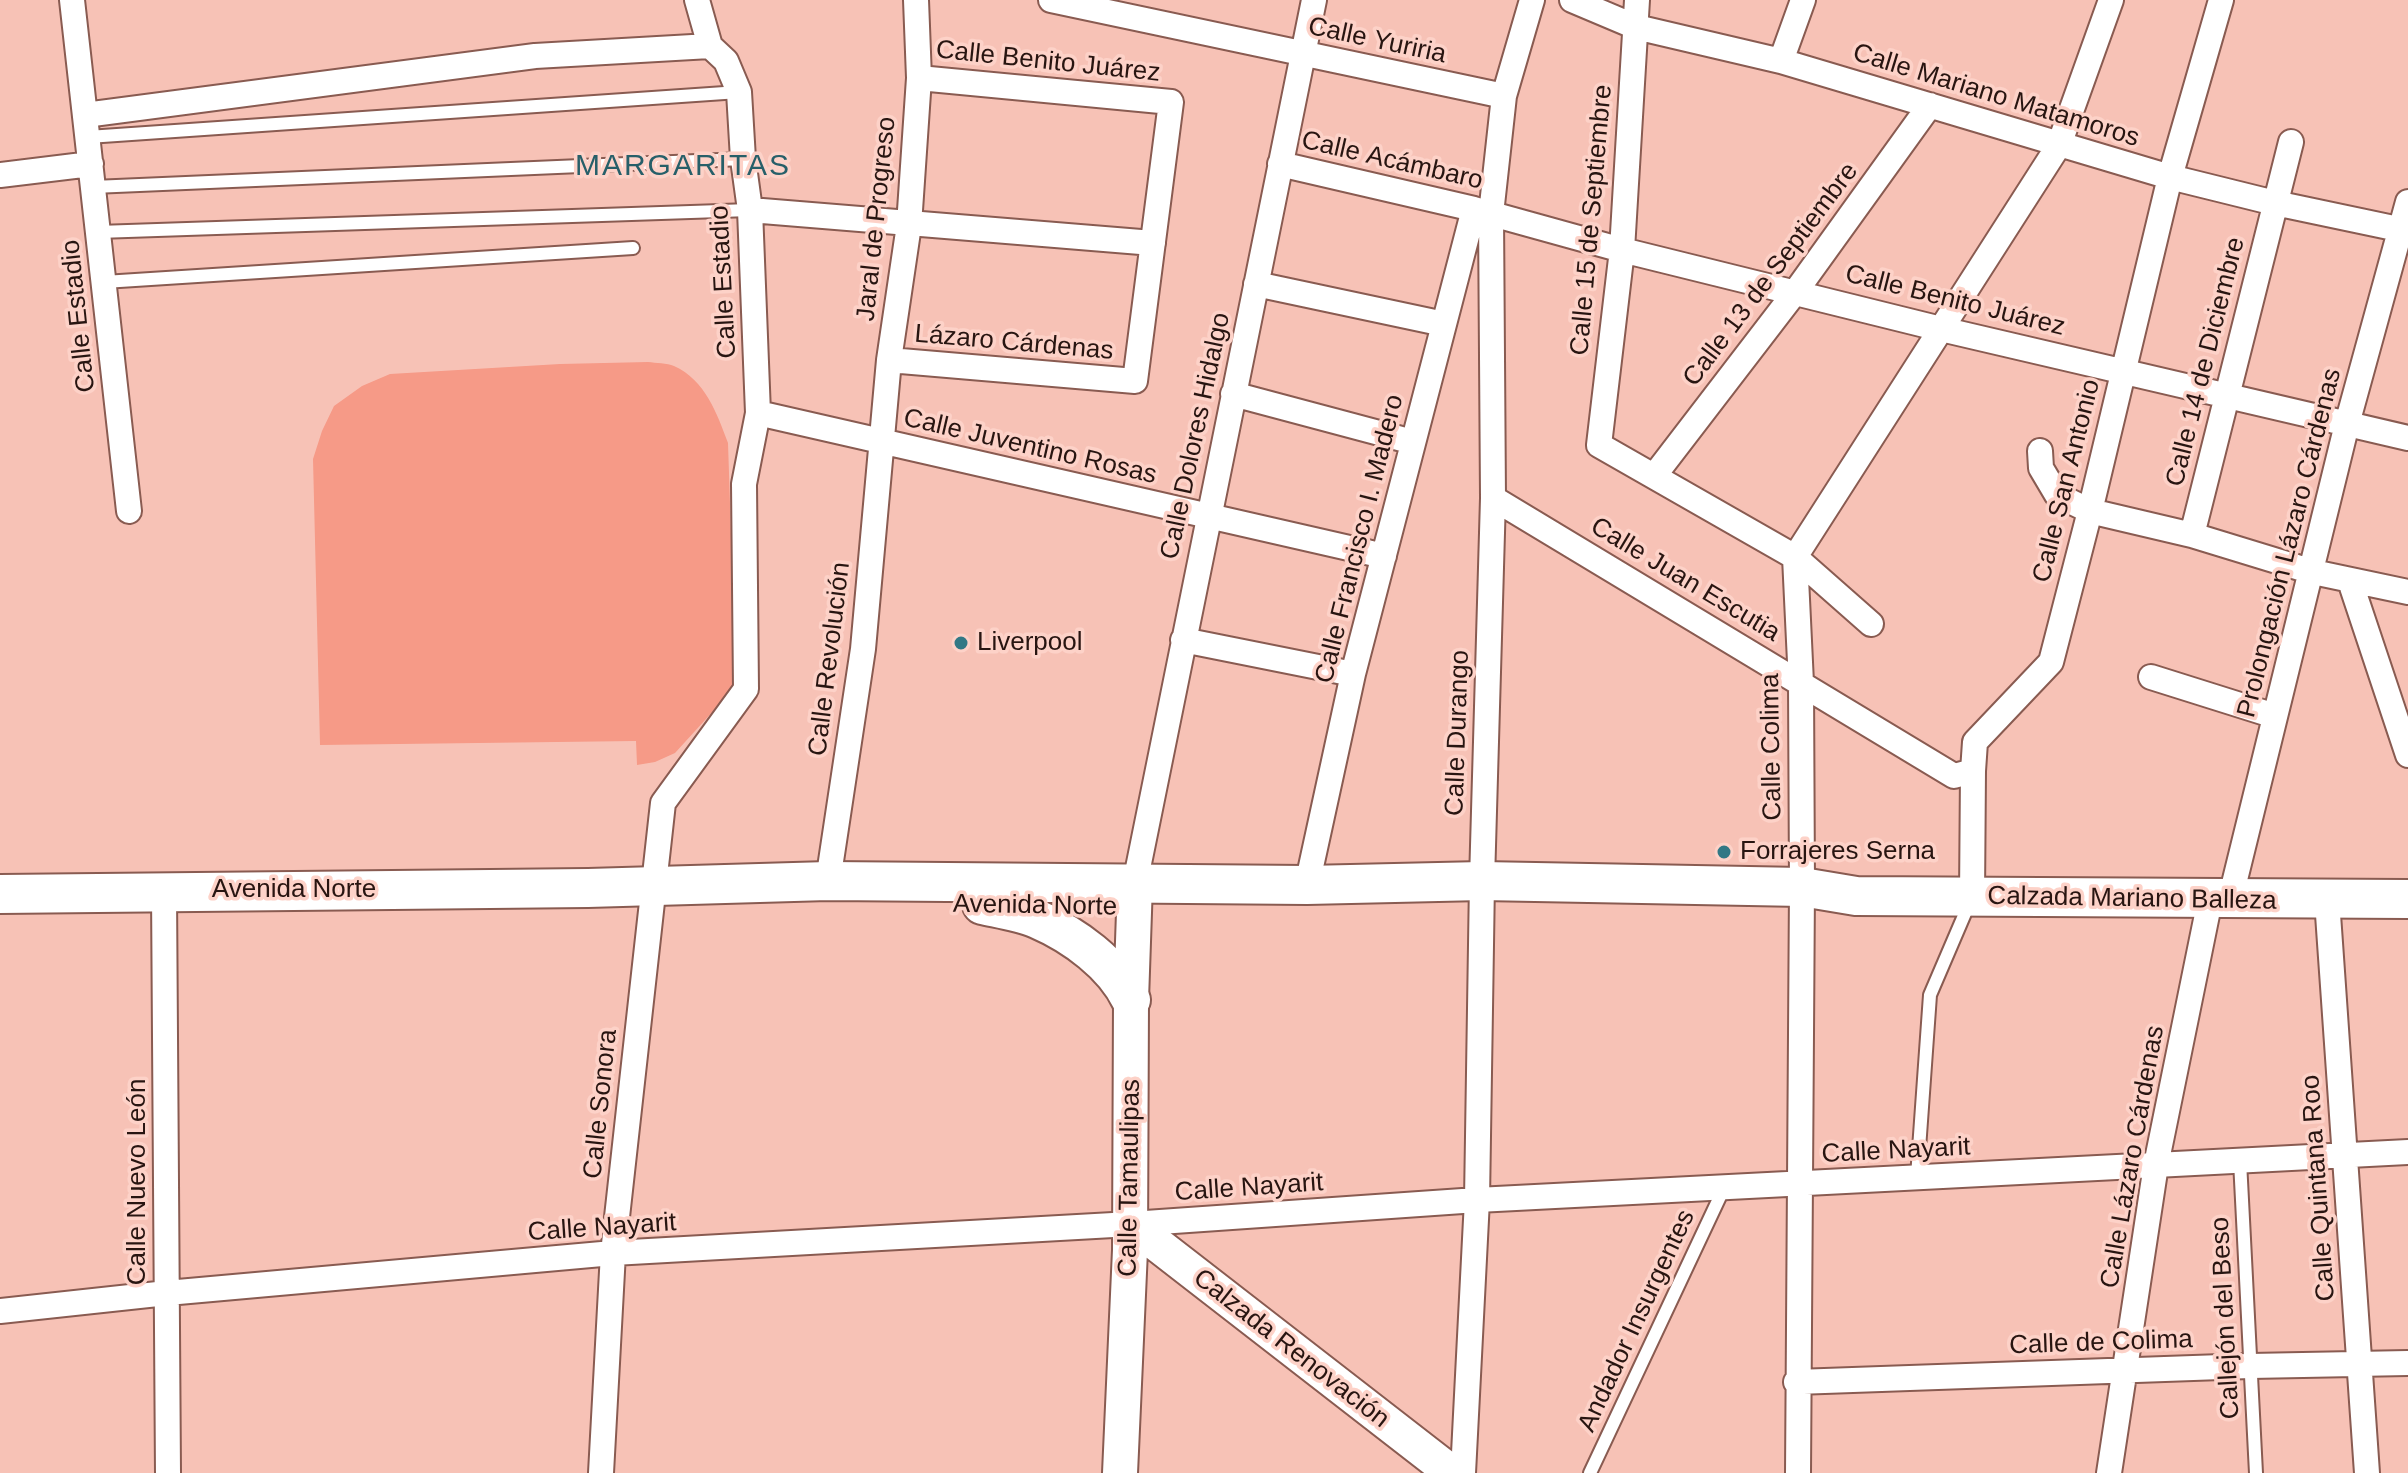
<!DOCTYPE html>
<meta charset="utf-8">
<style>
body{margin:0}
canvas{display:block;background:#f7c2b6}
</style>
<canvas width="2408" height="1473"></canvas>
<script>
const c = document.querySelector('canvas').getContext('2d');
c.lineJoin = 'round';
function fill(path, color) {
  c.fillStyle = color;
  c.fill(path, 'evenodd');
}
function stroke(path, color, width, dash) {
  c.strokeStyle = color;
  c.lineWidth = width;
  c.lineCap = dash ? 'butt' : 'round';
  c.setLineDash(dash || []);
  c.stroke(path);
}
function write(font, color, halo, rows, align = 'center') {
  c.font = font + ' Helvetica,sans-serif';
  c.lineWidth = 7;
  c.setLineDash([]);
  c.textBaseline = 'middle';
  c.strokeStyle = halo;
  c.fillStyle = color;
  for (const [text, x, y, turn = 0] of rows) {
    c.save();
    c.translate(x, y);
    c.rotate((+turn || 0) * Math.PI / 180);
    c.textAlign = isNaN(turn) ? turn : align;
    if (halo) c.strokeText(text, 0, 0);
    c.fillText(text, 0, 0);
    c.restore();
  }
}
const green = new Path2D(`
 M 648,362 C 656,363 667,363 674,366 C 705,380 717,413 728,443 L 736,686 L 675,753 L 655,762 L 637,765 L 636,741 L 320,745 L 313,459 L 322,431 L 334,406 L 362,386 L 390,374 L 560,364 Z`);
const lane = new Path2D(`
 M 88,137 L 739,92
 M 93,187 L 743,159
 M 98,232 L 750,210
 M 104,282 L 633,248
 M 2240,1161 L 2256,1473
 M 1917,1177 L 1930,995 L 1969,904
 M 1590,1473 L 1724,1188`);
const street = new Path2D(`
 M 72,0 L 129,511
 M 697,0 L 710,46
 M 1051,0 L 1504,96
 M 1572,0 L 1636,27 L 1781,61 L 2170,177 L 2275,203 L 2408,231
 M 1637,0 L 1622,250 L 1599,445 L 1795,557 L 1871,624
 M 1781,61 L 1803,0
 M 85,115 L 535,56 L 710,46 L 726,61 L 739,92 L 743,159 L 750,210 L 758,413 L 744,484 L 746,689 L 663,803 L 613,1253 L 601,1473
 M 1280,164 L 1474,209 L 1622,250 L 1941,329 L 2408,438
 M 0,175 L 91,164
 M 750,210 L 1153,243
 M 1256,284 L 1444,324
 M 889,360 L 1135,381 L 1171,102 L 919,78
 M 1233,394 L 1413,442
 M 758,413 L 1384,556
 M 2040,451 L 2041,468 L 2057,495 L 2090,511 L 2192,535 L 2313,572 L 2408,592
 M 1654,476 L 1796,291 L 1930,105
 M 1493,498 L 1954,776 L 1973,771
 M 2192,535 L 2291,142
 M 2350,581 L 2408,755
 M 1183,640 L 1353,674
 M 2151,677 L 2275,716
 M 828,881 L 863,649 L 889,360 L 909,225 L 919,78 L 916,0
 M 1135,883 L 1314,0
 M 1307,885 L 1353,674 L 1474,209
 M 164,891 L 168,1473
 M 1972,897 L 1973,771 L 1975,742 L 2051,662 L 2090,511 L 2170,177 L 2221,0
 M 2230,900 L 2347,424 L 2408,202
 M 2327,900 L 2367,1473
 M 0,1311 L 167,1293 L 613,1253 L 1131,1224 L 1477,1200 L 2408,1152
 M 1796,1382 L 2250,1366 L 2408,1363
 M 1463,1473 L 1477,1200 L 1482,881 L 1493,498 L 1491,214 L 1504,96 L 1532,0
 M 1798,1473 L 1802,887 L 1801,683 L 1795,557 L 2059,145 L 2111,0
 M 2109,1473 L 2156,1165 L 2210,900`);
const secondary = new Path2D(`
 M 1131,1224 L 1452,1473
 M 1120,1473 L 1130,1250 L 1131,1000 L 1135,883`);
const primary = new Path2D(`
 M 0,894 L 588,888 L 828,881 L 1307,885 L 1482,881 L 1802,887 L 1856,896 L 2408,899
 M 982,905 C 1000,909 1020,912 1037,919 C 1074,935 1114,964 1131,1000`);
const markers = [
 [961,643,8,"#327885"],
 [1724,852,8,"#327885"]
];
const streetNames = [
 ["Calle Yuriria",1377,41,12],
 ["Calle Benito Juárez",1048,62,6],
 ["Calle Mariano Matamoros",1996,96,17],
 ["Calle Acámbaro",1392,161,13],
 ["Jaral de Progreso",877,219,-84],
 ["Calle 15 de Septiembre",1592,220,-85],
 ["Calle 13 de Septiembre",1771,275,-53],
 ["Calle Estadio",724,282,-93],
 ["Calle Benito Juárez",1955,301,14],
 ["Calle Estadio",79,316,-96],
 ["Lázaro Cárdenas",1014,343,5],
 ["Calle 14 de Diciembre",2206,362,-76],
 ["Calle Dolores Hidalgo",1196,436,-78],
 ["Calle Juventino Rosas",1030,447,13],
 ["Calle San Antonio",2067,481,-76],
 ["Calle Francisco I. Madero",1360,539,-76],
 ["Prolongación Lázaro Cárdenas",2290,543,-76],
 ["Calle Juan Escutia",1685,580,31],
 ["Calle Revolución",830,659,-83],
 ["Calle Durango",1458,733,-88],
 ["Calle Colima",1772,747,-91],
 ["Avenida Norte",294,890],
 ["Calzada Mariano Balleza",2132,899,1],
 ["Avenida Norte",1035,906,1],
 ["Calle Sonora",601,1104,-84],
 ["Calle Nayarit",1896,1151,-3],
 ["Calle Lázaro Cárdenas",2133,1157,-80],
 ["Calle Tamaulipas",1130,1178,-89],
 ["Calle Nuevo León",138,1182,-90],
 ["Calle Nayarit",1249,1188,-4],
 ["Calle Quintana Roo",2319,1188,-94],
 ["Calle Nayarit",602,1228,-4],
 ["Callejón del Beso",2226,1318,-93],
 ["Andador Insurgentes",1637,1321,-65],
 ["Calle de Colima",2101,1343,-2],
 ["Calzada Renovación",1291,1349,38]
];
const poiNames = [
 ["Liverpool",977,643],
 ["Forrajeres Serna",1740,852]
];
const quarterNames = [
 ["MARGARITAS",683,167]
];
fill(green, '#f69a87');
stroke(lane, '#895b51', 16);
stroke(street, '#895b51', 28);
stroke(secondary, '#895b51', 38);
stroke(primary, '#895b51', 42);
stroke(lane, '#fff', 12);
stroke(street, '#fff', 24);
stroke(secondary, '#fff', 34);
stroke(primary, '#fff', 38);
for (const [x, y, r, color] of markers) {
  const dot = new Path2D();
  dot.arc(x, y, r, 0, 2 * Math.PI);
  c.fillStyle = color;
  c.fill(dot);
  stroke(dot, '#fdd2c8', 3);
}
write('26px', '#281511', '#fdd2c8', streetNames);
write('26px', '#281511', '#fdd2c8', poiNames, 'left');
c.letterSpacing = '2px';
write('30px', '#275f69', '#fdd2c8', quarterNames);
c.letterSpacing = '0px';
</script>
